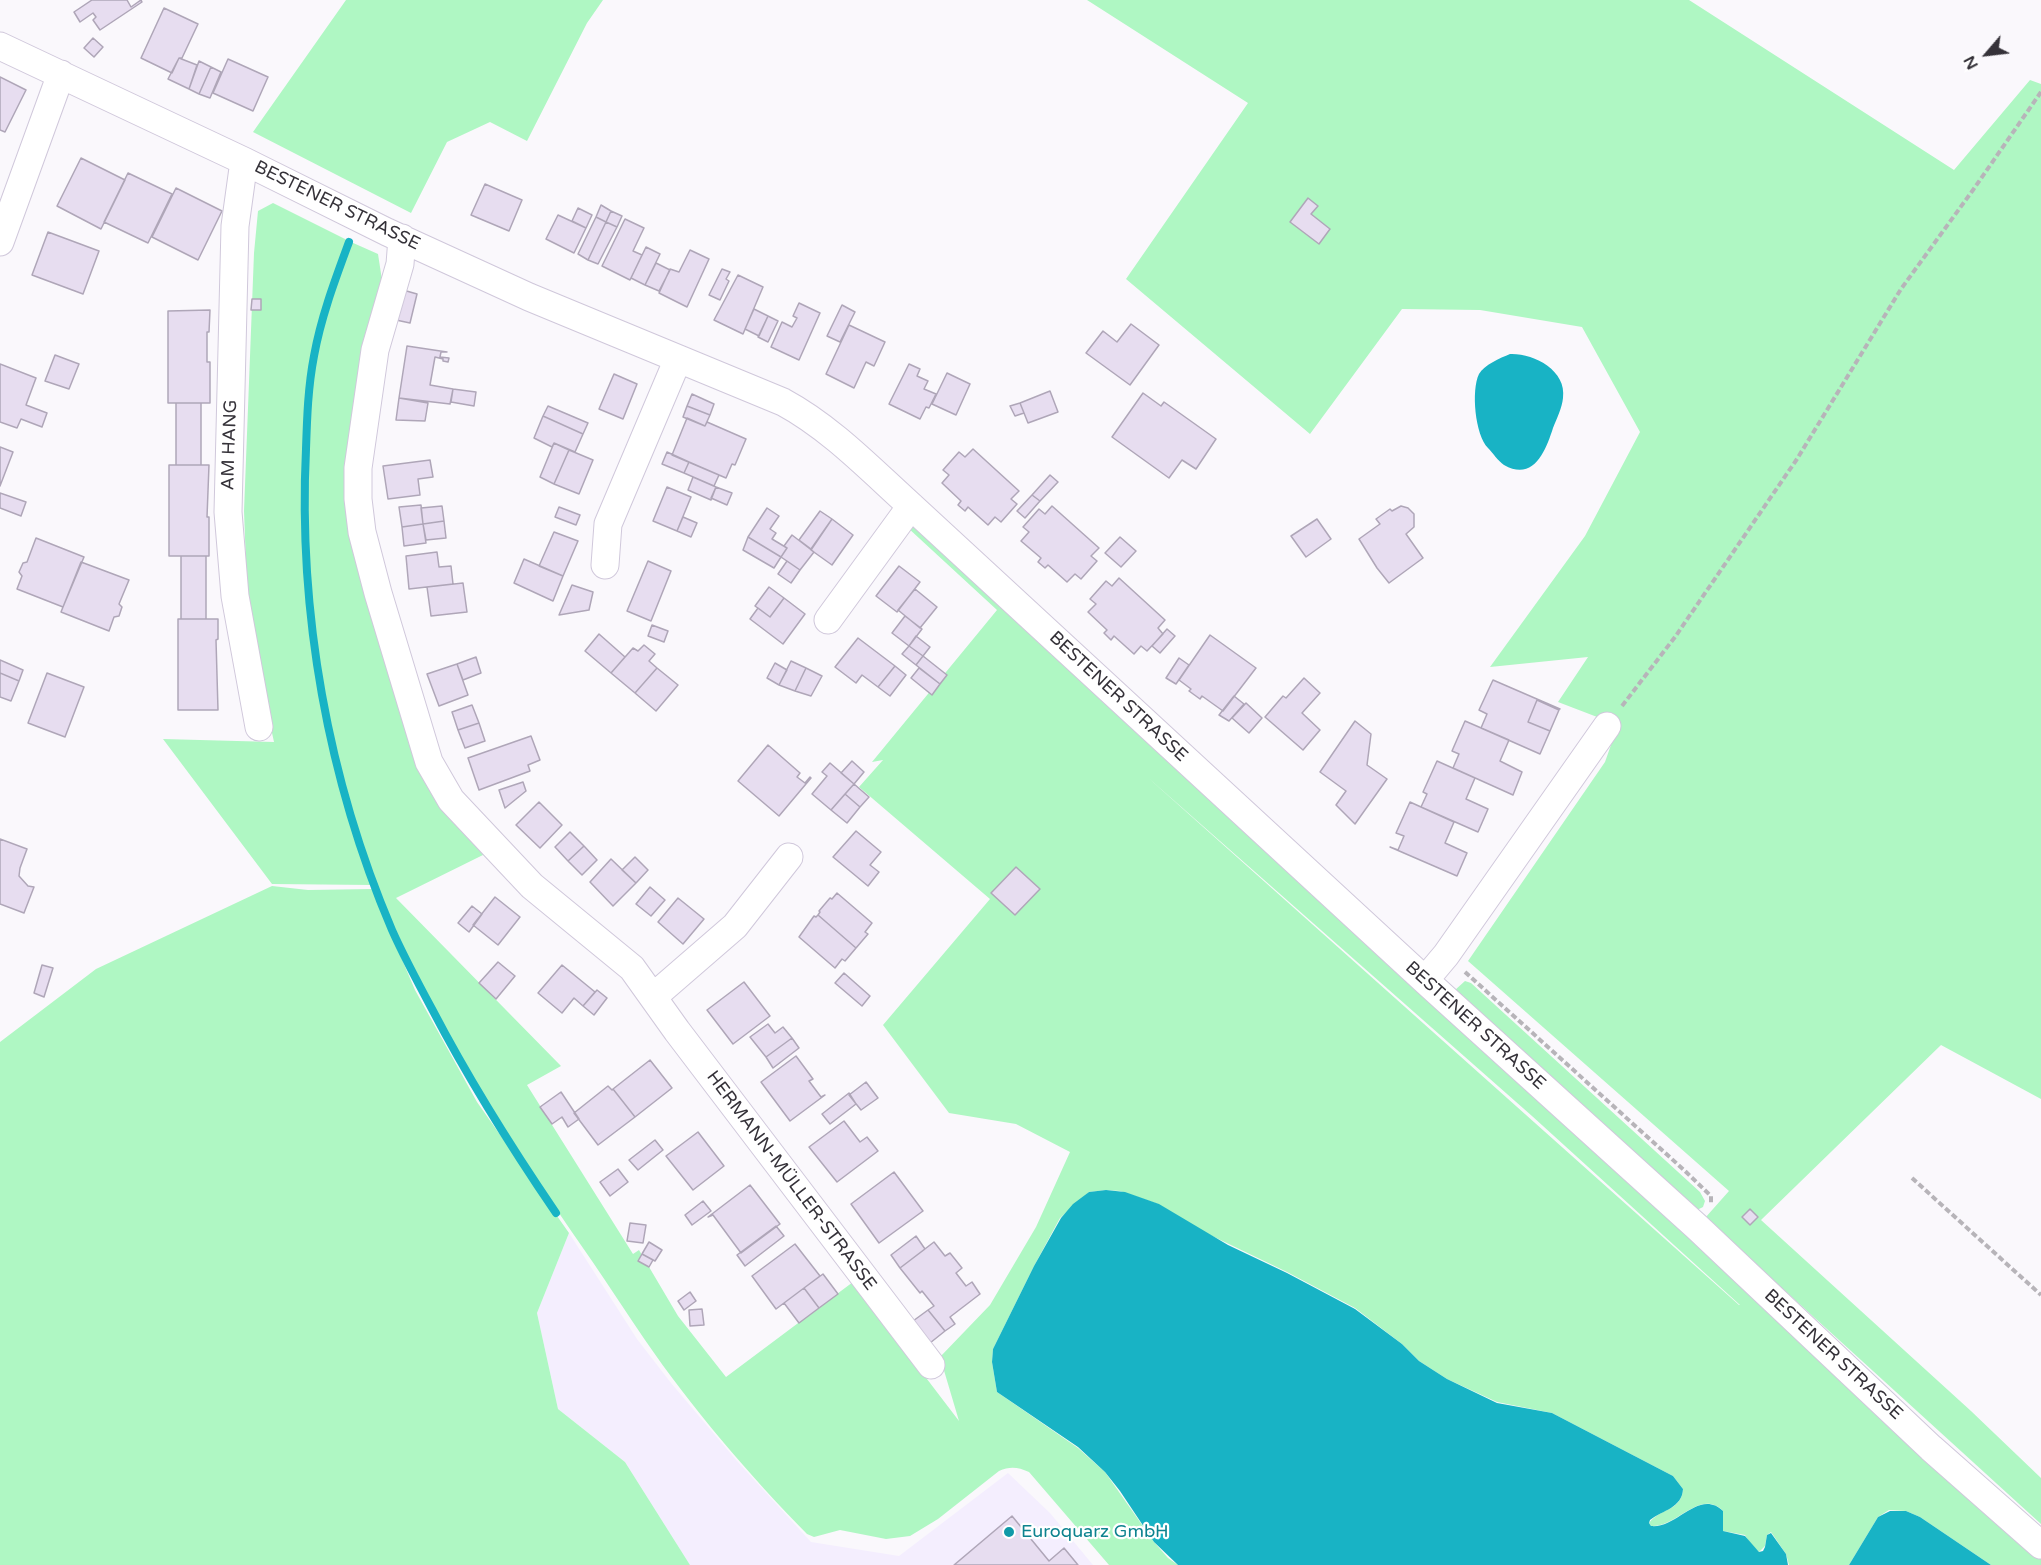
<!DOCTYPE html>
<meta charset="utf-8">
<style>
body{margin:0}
#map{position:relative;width:2041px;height:1565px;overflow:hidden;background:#faf8fc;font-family:"Varela Round",sans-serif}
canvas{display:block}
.north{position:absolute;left:1957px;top:24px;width:60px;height:60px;-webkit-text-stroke:4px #fff;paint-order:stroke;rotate:242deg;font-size:16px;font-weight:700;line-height:24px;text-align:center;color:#353239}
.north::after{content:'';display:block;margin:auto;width:21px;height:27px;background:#353239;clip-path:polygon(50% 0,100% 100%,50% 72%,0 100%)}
</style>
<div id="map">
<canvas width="2041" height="1565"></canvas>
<div class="north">N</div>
</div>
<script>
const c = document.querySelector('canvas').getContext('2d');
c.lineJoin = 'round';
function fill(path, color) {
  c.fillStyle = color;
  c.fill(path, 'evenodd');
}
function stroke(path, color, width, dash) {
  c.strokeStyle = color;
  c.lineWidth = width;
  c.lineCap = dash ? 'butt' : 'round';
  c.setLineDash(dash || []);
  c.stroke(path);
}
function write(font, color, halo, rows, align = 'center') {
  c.font = font + ' "Varela Round",sans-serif';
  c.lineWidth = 4.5;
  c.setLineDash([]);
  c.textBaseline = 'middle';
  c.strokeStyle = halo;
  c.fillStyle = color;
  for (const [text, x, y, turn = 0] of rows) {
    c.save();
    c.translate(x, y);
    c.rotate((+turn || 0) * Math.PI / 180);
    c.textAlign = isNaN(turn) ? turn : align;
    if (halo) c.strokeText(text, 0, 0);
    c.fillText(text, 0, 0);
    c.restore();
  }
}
const built = new Path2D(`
 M 569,1233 L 637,1339 L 671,1383 L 737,1461 L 811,1542 L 899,1556 L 1008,1473 L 1050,1513 L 1093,1565 L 690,1565 L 625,1462 L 558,1409 L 537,1313 Z`);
const green = new Path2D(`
 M 346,0 L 603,0 L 587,23 L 527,141 L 490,122 L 447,142 L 411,213 L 253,132 Z
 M 1087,0 L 1689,0 L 1954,170 L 2030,80 L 2041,84 L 2041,1099 L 1941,1045 L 1761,1220 L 1971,1411 L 2041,1478 L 2041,1524 L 1705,1218 L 1729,1191 L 1468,961 L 1605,762 L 1618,725 L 1558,702 L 1588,657 L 1490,667 L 1585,536 L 1640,432 L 1582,327 L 1480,310 L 1402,309 L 1310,434 L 1126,279 L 1248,103 Z
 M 273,203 L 347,240 C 332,280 319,320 311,362 C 304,397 304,435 303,471 C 303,503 302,535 304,566 C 311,675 337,782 372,885 L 272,884 L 163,739 L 274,742 L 257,664 L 247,591 L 244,511 L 254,253 L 258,211 Z
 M 351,242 L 378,254 L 382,280 L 363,353 L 368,602 L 485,854 L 396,898 L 561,1066 L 527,1085 L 633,1254 L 639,1250 L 678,1316 L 726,1377 L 853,1282 L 959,1421 L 940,1357 L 990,1305 L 1036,1227 L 1070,1152 L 1016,1124 L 949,1113 L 883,1025 L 990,899 L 859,787 L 883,760 L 872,762 L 997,610 L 907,527 L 911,524 L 2041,1552 L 2041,1565 L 1991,1565 L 1920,1517 L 1906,1511 L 1889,1510 L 1878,1517 L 1849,1565 L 1789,1565 L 1786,1554 L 1771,1532 L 1767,1535 L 1765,1546 L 1759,1552 L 1751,1545 L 1745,1535 L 1723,1531 L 1723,1511 C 1700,1488 1677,1528 1651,1526 L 1649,1523 C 1661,1507 1681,1512 1683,1489 L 1673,1476 L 1552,1413 L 1497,1402 L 1447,1379 L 1419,1361 L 1402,1344 L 1355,1308 L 1287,1272 L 1206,1233 L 1158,1204 L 1120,1191 L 1106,1190 L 1089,1192 L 1060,1218 L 1034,1266 L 993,1349 L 992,1362 L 997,1392 L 1078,1448 L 1105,1472 L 1154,1542 L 1168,1558 L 1178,1565 L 1109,1565 L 1029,1472 C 1018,1467 1010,1466 999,1471 L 938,1519 L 910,1536 L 886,1539 L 840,1530 L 814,1537 L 807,1534 C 749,1475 691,1407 645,1340 C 627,1314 610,1287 592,1261 C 534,1178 479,1094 432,1004 C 415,972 397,940 384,907 C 333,779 309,641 307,504 C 306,459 307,412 314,367 C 321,324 336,283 351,242 ZM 1145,775 L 1532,1116 L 1740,1305 L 1739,1305 Z
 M 272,886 L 308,890 L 372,889 L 415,990 L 477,1102 L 569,1233 L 537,1313 L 558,1409 L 625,1462 L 690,1565 L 0,1565 L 0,1042 L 96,969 Z
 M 1465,981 L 1471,983 L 1700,1192 L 1705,1201 L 1703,1207 L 1697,1210 L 1455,990 Z`);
const water = new Path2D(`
 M 1510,354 C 1533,353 1567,370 1563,398 C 1562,408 1557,418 1553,428 C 1546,450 1534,482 1504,465 C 1498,461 1493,453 1488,448 C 1475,435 1471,390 1479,374 C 1484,365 1500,358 1510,354 Z
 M 1106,1190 L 1125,1192 L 1159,1204 L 1228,1245 L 1287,1273 L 1355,1309 L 1402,1344 L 1419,1361 L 1447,1379 L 1497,1403 L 1552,1413 L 1673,1476 L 1683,1489 C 1682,1508 1663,1510 1650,1520 L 1649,1523 L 1651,1526 C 1677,1529 1699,1488 1723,1511 L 1723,1531 L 1745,1536 L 1759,1552 L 1763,1551 L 1765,1547 L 1767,1535 L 1771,1533 L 1786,1554 L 1788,1565 L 1178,1565 L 1154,1542 L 1120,1491 L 1105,1472 L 1078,1447 L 997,1392 L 992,1362 L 993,1349 L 1034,1266 L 1061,1218 L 1073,1204 L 1089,1192 Z
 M 1890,1511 L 1906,1511 L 1920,1517 L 1991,1565 L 1849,1565 L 1878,1517 Z`);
const stream = new Path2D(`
 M 349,242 C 335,280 321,317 314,356 C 308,387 307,418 306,449 C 298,613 328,780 392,930 C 404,957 418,983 432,1009 C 469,1080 511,1147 556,1213`);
const building = new Path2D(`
 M 92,0 L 127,0 L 131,7 L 141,0 L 142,2 L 100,30 L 93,20 L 96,17 L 93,13 L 80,22 L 74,12 Z
 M 164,8 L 198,24 L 182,58 L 179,58 L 172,73 L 141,58 Z
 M 93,38 L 103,47 L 94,57 L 84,48 Z
 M 179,58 L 197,65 L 189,89 L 168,79 Z
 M 228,59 L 268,77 L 253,111 L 213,93 Z
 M 199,61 L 211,67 L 199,94 L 189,89 Z
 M 211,67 L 221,72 L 210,98 L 199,94 Z
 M 0,77 L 26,90 L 5,132 L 0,130 Z
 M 81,158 L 125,180 L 101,229 L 57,206 Z
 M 128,173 L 172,194 L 148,243 L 104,222 Z
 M 485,184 L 522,200 L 509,231 L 471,215 Z
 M 176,188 L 222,211 L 198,260 L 152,237 Z
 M 1308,198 L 1318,206 L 1311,214 L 1330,229 L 1319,244 L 1290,222 Z
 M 601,205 L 611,211 L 606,222 L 596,217 Z
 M 578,208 L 592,215 L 586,228 L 572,221 Z
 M 611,211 L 622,216 L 617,227 L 606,222 Z
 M 558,215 L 586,228 L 574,253 L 546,239 Z
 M 596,217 L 606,222 L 588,260 L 578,254 Z
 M 625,219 L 644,228 L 633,251 L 642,255 L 630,280 L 602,266 Z
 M 606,222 L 617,227 L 598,264 L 588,260 Z
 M 48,232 L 99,251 L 83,294 L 32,275 Z
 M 646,247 L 660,254 L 645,285 L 631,278 Z
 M 690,250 L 709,259 L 687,307 L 659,293 L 670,269 L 679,272 Z
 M 656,263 L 670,270 L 659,291 L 645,285 Z
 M 722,269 L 730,272 L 726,279 L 729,281 L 720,300 L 709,295 Z
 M 738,275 L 763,287 L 743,334 L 714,320 Z
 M 403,290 L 417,294 L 410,323 L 396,320 Z
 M 252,299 L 261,299 L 261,310 L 251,310 Z
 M 799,303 L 820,313 L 799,360 L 771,347 L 782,322 L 792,327 L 797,318 L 793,316 Z
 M 842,305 L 855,312 L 840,342 L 827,336 Z
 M 754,309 L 768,316 L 759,336 L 745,329 Z
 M 210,310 L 209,332 L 207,332 L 207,362 L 210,362 L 210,403 L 168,403 L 168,311 Z
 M 768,316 L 778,321 L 768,342 L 758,337 Z
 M 1131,324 L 1159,345 L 1130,385 L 1086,353 L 1103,331 L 1117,342 Z
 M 849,325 L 885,342 L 874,366 L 866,362 L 854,388 L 826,374 Z
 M 407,346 L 447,352 L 441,352 L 440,357 L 449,358 L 448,362 L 443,361 L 443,359 L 435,357 L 430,385 L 453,389 L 450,404 L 399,398 Z
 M 55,355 L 79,364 L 69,389 L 45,381 Z
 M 0,364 L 36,378 L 26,405 L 47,413 L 42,427 L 21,419 L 17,428 L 0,422 Z
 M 909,364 L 920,369 L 917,376 L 928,381 L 924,389 L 936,394 L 929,408 L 926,407 L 920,419 L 889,404 Z
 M 947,373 L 970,384 L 956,415 L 932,404 Z
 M 614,374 L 637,384 L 623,419 L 599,409 Z
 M 453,389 L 476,392 L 474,406 L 451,402 Z
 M 1050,391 L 1058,412 L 1028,423 L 1020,403 Z
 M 1143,393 L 1161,406 L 1164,402 L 1216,439 L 1196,469 L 1182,460 L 1169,478 L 1112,437 Z
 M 692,394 L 714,404 L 710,415 L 687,406 Z
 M 399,398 L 428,403 L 425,421 L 396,420 Z
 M 176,403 L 201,403 L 201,465 L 176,465 Z
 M 1020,403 L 1024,413 L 1015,416 L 1010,406 Z
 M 548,406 L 588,423 L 583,434 L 543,416 Z
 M 687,406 L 710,415 L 705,426 L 683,417 Z
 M 543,416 L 583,434 L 575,452 L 554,443 L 552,447 L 534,438 Z
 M 687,418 L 705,426 L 707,422 L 746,439 L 735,465 L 732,464 L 726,478 L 672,455 Z
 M 554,443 L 569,450 L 554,484 L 540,477 Z
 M 0,447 L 13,452 L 0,486 Z
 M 973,449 L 1019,491 L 1011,499 L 1017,504 L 1001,522 L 995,517 L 988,525 L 968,507 L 965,511 L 958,505 L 961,501 L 942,483 L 949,475 L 943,470 L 959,452 L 965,457 Z
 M 569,450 L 593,460 L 579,494 L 554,484 Z
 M 667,452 L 689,462 L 684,473 L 662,464 Z
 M 430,460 L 433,477 L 418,479 L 420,495 L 388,499 L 383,466 Z
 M 689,462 L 719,475 L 714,486 L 684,473 Z
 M 169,465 L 209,465 L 207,517 L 209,517 L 209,556 L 169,556 Z
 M 1050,475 L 1058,482 L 1040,501 L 1032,495 Z
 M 693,477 L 716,487 L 711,500 L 688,490 Z
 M 667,487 L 691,497 L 677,531 L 653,521 Z
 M 716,487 L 732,493 L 727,505 L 711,498 Z
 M 0,493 L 26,502 L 21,516 L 0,508 Z
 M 1032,495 L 1040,501 L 1025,518 L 1017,511 Z
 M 421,505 L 423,524 L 402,527 L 399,507 Z
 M 442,506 L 444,521 L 423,524 L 421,508 Z
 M 1052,506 L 1099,548 L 1091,556 L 1097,561 L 1081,579 L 1075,574 L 1067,582 L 1048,565 L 1045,568 L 1038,562 L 1041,558 L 1021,541 L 1029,532 L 1023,527 L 1039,509 L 1045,514 Z
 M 1401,506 L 1408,508 L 1414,514 L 1414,527 L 1406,534 L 1423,558 L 1389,583 L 1377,568 L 1359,539 L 1380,524 L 1376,519 L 1390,509 L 1392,511 Z
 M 559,507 L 580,515 L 576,525 L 555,517 Z
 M 767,508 L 779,516 L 770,529 L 776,533 L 772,539 L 787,548 L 781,557 L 748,537 Z
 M 820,511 L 832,519 L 811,549 L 799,540 Z
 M 683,517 L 697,523 L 691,537 L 677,531 Z
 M 832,519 L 853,535 L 832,565 L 811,550 Z
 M 1317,519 L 1331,539 L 1306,557 L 1291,536 Z
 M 444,521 L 446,538 L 426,540 L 423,524 Z
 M 423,524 L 426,543 L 404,546 L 402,527 Z
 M 554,532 L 578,541 L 563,576 L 539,566 Z
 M 792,535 L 814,552 L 800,570 L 781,557 L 787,548 L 784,546 Z
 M 748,537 L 781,557 L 774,568 L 743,550 Z
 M 1120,537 L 1136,551 L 1121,567 L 1105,553 Z
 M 36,538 L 84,557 L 63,607 L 17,589 L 22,576 L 19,572 L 23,563 L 27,562 Z
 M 437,552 L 439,567 L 451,566 L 453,584 L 409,589 L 406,556 Z
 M 181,556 L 206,556 L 206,619 L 181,619 Z
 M 524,559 L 563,576 L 553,601 L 514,583 Z
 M 648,561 L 671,571 L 651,621 L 627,611 Z
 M 787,561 L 800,570 L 791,583 L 778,574 Z
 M 81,562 L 129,580 L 119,604 L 122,607 L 119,616 L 114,617 L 109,631 L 61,612 Z
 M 899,566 L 920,582 L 897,612 L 876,596 Z
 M 1119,578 L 1165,620 L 1158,628 L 1163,634 L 1147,651 L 1141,646 L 1134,654 L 1114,636 L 1111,640 L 1104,633 L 1107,630 L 1088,612 L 1096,604 L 1090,599 L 1106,581 L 1112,586 Z
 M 463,583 L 467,612 L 431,616 L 427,587 Z
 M 572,585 L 593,592 L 589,610 L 559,615 Z
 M 769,587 L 784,598 L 770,617 L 755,606 Z
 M 915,589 L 937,607 L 920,628 L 898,610 Z
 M 784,598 L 805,614 L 783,644 L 750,619 L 758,608 L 770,617 Z
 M 905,616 L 922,629 L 909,646 L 892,633 Z
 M 178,619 L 218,619 L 218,639 L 216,640 L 218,710 L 178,710 Z
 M 652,625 L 668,631 L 664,642 L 648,636 Z
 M 1167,629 L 1175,636 L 1160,653 L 1152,646 Z
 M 599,634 L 625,657 L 611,673 L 585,651 Z
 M 1210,635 L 1256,668 L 1223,711 L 1202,696 L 1200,699 L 1189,691 L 1191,689 L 1179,680 Z
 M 916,636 L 930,647 L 923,656 L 909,646 Z
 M 858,638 L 895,666 L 878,687 L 862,675 L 856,683 L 835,667 Z
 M 644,645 L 655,654 L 649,661 L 657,668 L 635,693 L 611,673 L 633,648 L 638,651 Z
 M 909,646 L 923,656 L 916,665 L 902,654 Z
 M 923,656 L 947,675 L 940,684 L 916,665 Z
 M 476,657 L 481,673 L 463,680 L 457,664 Z
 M 1179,658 L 1189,665 L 1176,684 L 1166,678 Z
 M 0,660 L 23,670 L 19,681 L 0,673 Z
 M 791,661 L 806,668 L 795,691 L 779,685 Z
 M 775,663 L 787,670 L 779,685 L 767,678 Z
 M 457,664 L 468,695 L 439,706 L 427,674 Z
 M 895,666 L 906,675 L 890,696 L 878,687 Z
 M 657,668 L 678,685 L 656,711 L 635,693 Z
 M 806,668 L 822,676 L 811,696 L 795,691 Z
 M 919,668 L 940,684 L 932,695 L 911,678 Z
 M 0,673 L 19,681 L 11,701 L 0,697 Z
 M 47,673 L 84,687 L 65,737 L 28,723 Z
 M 1304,678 L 1320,693 L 1302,713 L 1320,730 L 1303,750 L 1265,717 L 1283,696 L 1286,698 Z
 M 1493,680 L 1560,709 L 1537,700 L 1528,722 L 1550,731 L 1540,754 L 1481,728 L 1487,714 L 1479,710 Z
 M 1234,696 L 1244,704 L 1229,721 L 1219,715 Z
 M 1537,700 L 1559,710 L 1550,731 L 1528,722 Z
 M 1246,703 L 1262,718 L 1249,733 L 1232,718 Z
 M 472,705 L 479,723 L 458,730 L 452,712 Z
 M 1355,721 L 1371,734 L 1367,765 L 1387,779 L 1355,824 L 1336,805 L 1346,791 L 1320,772 Z
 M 1465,721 L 1509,740 L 1500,761 L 1522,772 L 1513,795 L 1453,768 L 1459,754 L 1452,751 Z
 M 479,723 L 485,741 L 465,748 L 458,730 Z
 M 531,736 L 540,760 L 528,765 L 530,771 L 479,790 L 468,758 Z
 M 768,745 L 800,773 L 797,777 L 805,783 L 810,777 L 811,778 L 779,816 L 738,781 Z
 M 852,761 L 864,772 L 854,784 L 841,773 Z
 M 1437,761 L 1475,778 L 1466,799 L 1488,809 L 1478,832 L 1421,807 L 1427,794 L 1423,792 Z
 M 830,763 L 854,784 L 831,810 L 812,794 L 827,776 L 822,772 Z
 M 523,782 L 526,791 L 505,808 L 499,790 Z
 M 854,784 L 869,797 L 860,807 L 845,794 Z
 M 845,794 L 860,807 L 847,823 L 831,810 Z
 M 539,802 L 562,825 L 540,848 L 516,825 Z
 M 1410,802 L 1454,822 L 1445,843 L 1467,853 L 1457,876 L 1390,847 L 1398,850 L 1404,836 L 1396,833 Z
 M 856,831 L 881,852 L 870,865 L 879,872 L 868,886 L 833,857 Z
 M 570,832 L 584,846 L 568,861 L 555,847 Z
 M 0,839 L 27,849 L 20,868 L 19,876 L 28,886 L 34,887 L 24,913 L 0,904 Z
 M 584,846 L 597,860 L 582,875 L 568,861 Z
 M 635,857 L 648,870 L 636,883 L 622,870 Z
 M 611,859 L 636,883 L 613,906 L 590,882 Z
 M 1016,867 L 1040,889 L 1015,915 L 991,893 Z
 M 650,887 L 665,900 L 651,916 L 636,904 Z
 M 837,893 L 872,923 L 865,932 L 868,934 L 856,948 L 818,915 L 820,912 L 819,911 L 830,898 L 832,899 Z
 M 495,897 L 520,917 L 498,945 L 473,925 Z
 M 678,898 L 704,919 L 683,944 L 658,922 Z
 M 472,906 L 482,914 L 469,932 L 458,923 Z
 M 818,915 L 856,948 L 845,961 L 842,959 L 835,968 L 799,937 L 814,916 L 816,917 Z
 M 498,962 L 515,976 L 496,999 L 479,983 Z
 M 42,965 L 53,968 L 44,997 L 34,993 Z
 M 562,965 L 595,992 L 583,1006 L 574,998 L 562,1013 L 538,993 Z
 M 844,973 L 870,996 L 862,1006 L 835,983 Z
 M 744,982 L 770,1016 L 733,1044 L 707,1010 Z
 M 597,990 L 607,998 L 594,1015 L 583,1006 Z
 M 768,1024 L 775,1033 L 783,1027 L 792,1038 L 766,1057 L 750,1037 Z
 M 792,1038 L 799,1048 L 773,1068 L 766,1057 Z
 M 796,1056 L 813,1079 L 809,1081 L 821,1097 L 825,1095 L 790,1121 L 761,1082 Z
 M 650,1060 L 672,1088 L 635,1117 L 613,1089 Z
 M 866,1082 L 878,1098 L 861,1110 L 849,1095 Z
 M 608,1086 L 612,1090 L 613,1089 L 635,1117 L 598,1145 L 574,1113 Z
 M 561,1092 L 579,1119 L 568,1127 L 562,1117 L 552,1124 L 540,1107 Z
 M 849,1093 L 856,1104 L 830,1124 L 822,1114 Z
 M 844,1121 L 860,1142 L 867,1137 L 878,1151 L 837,1182 L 809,1147 Z
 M 698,1132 L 724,1166 L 693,1190 L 666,1156 Z
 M 655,1140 L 663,1150 L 638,1170 L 629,1160 Z
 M 618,1169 L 628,1182 L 610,1196 L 600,1182 Z
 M 894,1172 L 923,1211 L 879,1243 L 851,1204 Z
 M 750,1185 L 780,1224 L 741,1253 L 713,1215 L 708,1217 Z
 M 703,1201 L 711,1211 L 692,1225 L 685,1215 Z
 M 1750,1209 L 1758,1217 L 1750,1225 L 1742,1217 Z
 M 630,1223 L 646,1225 L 643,1243 L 627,1241 Z
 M 776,1226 L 784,1236 L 745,1266 L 737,1255 Z
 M 916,1236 L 925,1249 L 900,1268 L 891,1255 Z
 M 649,1242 L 662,1250 L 655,1261 L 642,1254 Z
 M 934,1242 L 945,1256 L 950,1253 L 962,1268 L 956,1273 L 966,1286 L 972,1282 L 980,1294 L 950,1317 L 955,1324 L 945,1331 L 928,1310 L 934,1306 L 922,1291 L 920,1293 L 900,1268 Z
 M 795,1244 L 820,1276 L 776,1309 L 752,1276 Z
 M 642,1254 L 653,1260 L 649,1267 L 638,1261 Z
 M 823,1274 L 838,1294 L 819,1308 L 804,1288 Z
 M 804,1288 L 819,1308 L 799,1323 L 784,1303 Z
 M 690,1292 L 696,1301 L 684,1310 L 678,1301 Z
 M 702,1309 L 704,1325 L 690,1326 L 689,1310 Z
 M 928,1310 L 945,1331 L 930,1343 L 913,1321 Z
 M 1012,1516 L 1049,1561 L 1064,1548 L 1078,1565 L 954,1565 Z`);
const path = new Path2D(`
 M 1622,706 L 1675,637 L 1797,459 L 1901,289 L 1973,190 L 2041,92
 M 1465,972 L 1684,1170 L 1711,1196 L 1711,1203
 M 1912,1178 L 2041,1295`);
const minor = new Path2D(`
 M 0,46 L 244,161 L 387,232 L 529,297 L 783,402 C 831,428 870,469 911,506 L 1429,984 L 1697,1227 L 1931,1448 L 2041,1545
 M 244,161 L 235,226 L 228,512 L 235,596 L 259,727
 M 402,238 L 400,264 L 375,350 L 358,468 L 358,499 L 362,532 L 378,593 L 429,762 L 451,800 L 532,886 L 632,968 L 677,1031 L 931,1365
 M 0,242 L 61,74
 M 605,565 L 608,524 L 678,359
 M 828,620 L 911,506
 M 1425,980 L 1446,955 L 1607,726
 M 653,997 L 735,926 L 789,857`);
const markers = [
 [1009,1532,6,"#0f9aa8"]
];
const streetNames = [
 ["BESTENER STRASSE",337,206,26],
 ["AM HANG",230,445,-88],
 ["BESTENER STRASSE",1118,697,43],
 ["BESTENER STRASSE",1475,1026,42],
 ["HERMANN-MÜLLER-STRASSE",791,1181,53],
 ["BESTENER STRASSE",1833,1355,43]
];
const cultureNames = [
 ["Euroquarz GmbH",1021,1532]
];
fill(built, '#f4eefe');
fill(green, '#aff7c3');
fill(water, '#18b3c5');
stroke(stream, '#18b3c5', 8);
fill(building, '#e7ddf0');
stroke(building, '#afa6b8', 1.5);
stroke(minor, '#d0c8db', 29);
stroke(path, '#b7b4b9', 4, [6, 3]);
stroke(minor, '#fff', 27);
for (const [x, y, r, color] of markers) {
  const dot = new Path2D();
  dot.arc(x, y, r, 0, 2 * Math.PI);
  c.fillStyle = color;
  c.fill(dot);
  stroke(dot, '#fff', 2);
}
write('18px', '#353239', '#fff', streetNames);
write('18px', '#0d838f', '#fff', cultureNames, 'left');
</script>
